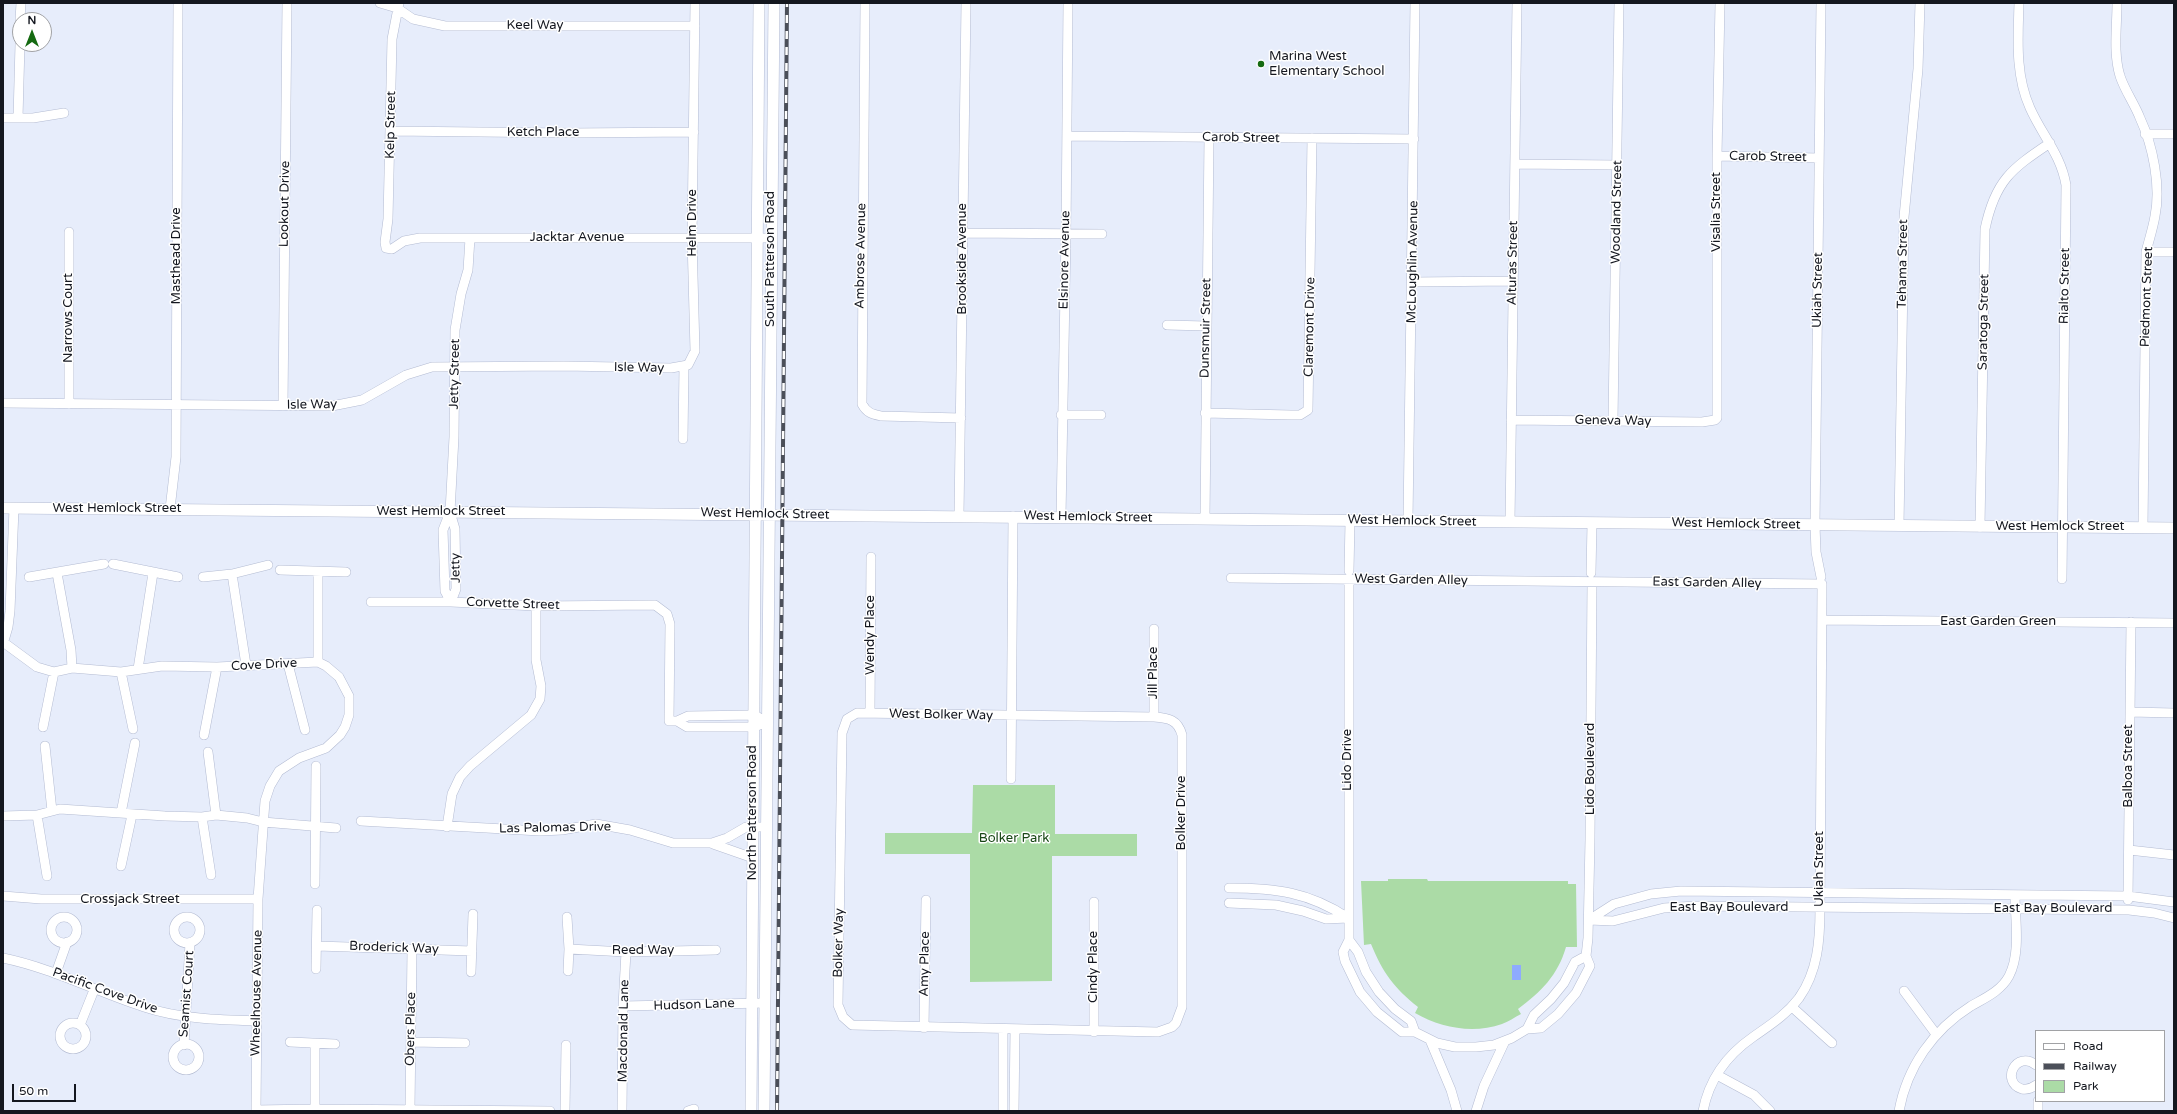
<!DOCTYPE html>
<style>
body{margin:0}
#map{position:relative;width:2177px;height:1114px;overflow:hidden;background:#e7edfb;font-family:"Varela Round",sans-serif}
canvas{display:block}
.frame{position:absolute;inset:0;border:4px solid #14171f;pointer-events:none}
.legend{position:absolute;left:2035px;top:1030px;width:130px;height:72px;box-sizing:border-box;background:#fff;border:1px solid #a1a2a5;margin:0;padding:5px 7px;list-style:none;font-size:12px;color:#14171f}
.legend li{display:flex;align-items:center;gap:8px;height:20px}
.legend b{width:20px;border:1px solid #a1a2a5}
.north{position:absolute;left:12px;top:12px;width:40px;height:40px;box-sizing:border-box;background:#fff;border:1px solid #a1a2a5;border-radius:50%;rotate:0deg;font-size:11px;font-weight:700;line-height:16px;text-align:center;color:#14171f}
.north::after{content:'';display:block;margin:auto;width:14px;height:18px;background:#156a11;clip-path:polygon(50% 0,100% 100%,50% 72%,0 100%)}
.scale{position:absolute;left:12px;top:1084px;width:64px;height:18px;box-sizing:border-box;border:2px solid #14171f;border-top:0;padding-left:5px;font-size:12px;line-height:14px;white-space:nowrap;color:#14171f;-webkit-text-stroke:3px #fff;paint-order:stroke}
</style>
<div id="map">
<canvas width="2177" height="1114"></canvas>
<div class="frame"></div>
<ul class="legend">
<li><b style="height:5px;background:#fff"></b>Road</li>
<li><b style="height:5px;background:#4b4f59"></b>Railway</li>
<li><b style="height:11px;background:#abdba6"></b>Park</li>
</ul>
<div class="north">N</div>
<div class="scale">50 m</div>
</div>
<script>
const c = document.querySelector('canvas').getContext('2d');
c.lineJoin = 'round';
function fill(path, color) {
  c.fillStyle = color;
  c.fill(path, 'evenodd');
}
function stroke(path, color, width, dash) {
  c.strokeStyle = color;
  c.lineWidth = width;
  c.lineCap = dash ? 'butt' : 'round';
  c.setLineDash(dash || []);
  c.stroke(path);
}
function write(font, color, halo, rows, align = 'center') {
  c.font = font + ' "Varela Round",sans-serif';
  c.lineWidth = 3;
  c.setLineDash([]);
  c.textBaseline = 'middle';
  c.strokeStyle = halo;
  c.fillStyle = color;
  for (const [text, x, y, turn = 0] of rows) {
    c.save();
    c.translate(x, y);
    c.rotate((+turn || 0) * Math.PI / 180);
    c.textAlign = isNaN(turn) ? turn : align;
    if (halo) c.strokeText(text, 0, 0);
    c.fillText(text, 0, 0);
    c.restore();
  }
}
const green = new Path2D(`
 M 973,785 L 1055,785 L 1055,834 L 1137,834 L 1137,856 L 1052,856 L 1052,981 L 970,982 L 970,854 L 885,854 L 885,833 L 972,833 Z
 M 1388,879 L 1427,879 L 1428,881 L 1568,881 L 1568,884 L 1576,884 L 1577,947 L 1566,947 C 1558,975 1541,992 1518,1009 L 1521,1014 C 1515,1017 1508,1022 1502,1024 C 1473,1034 1441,1028 1415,1013 L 1418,1007 C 1394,988 1383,973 1371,944 L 1364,945 L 1361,881 L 1388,881 Z`);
const water = new Path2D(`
 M 1512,965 L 1521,965 L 1521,980 L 1512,980 Z`);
const minor = new Path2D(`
 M 380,3 L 397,8 L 413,19 L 445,26 L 695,26
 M 399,3 L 392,39 L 388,219 L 385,242 L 386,248 L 392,249 L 404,241 L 420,238 L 771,238
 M 865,3 L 862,404 C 867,413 872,414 881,416 L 961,418
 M 1821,3 L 1815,525 L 1816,552 L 1821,577
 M 2019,3 C 2018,38 2015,75 2030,108 C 2042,135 2061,155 2066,185 L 2062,579
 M 2117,3 C 2117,27 2113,53 2120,76 C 2125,91 2134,103 2140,118 C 2153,146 2161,186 2155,216 C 2153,228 2149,240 2146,252 L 2143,528
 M 20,20 L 21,3
 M 3,118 L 33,118 L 64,113
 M 18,118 L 20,44
 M 391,131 L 569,133 L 694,132
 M 2145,134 L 2174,134
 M 1067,136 L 1414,139
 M 1717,156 L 1819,158
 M 1515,164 L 1617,165
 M 69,232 L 69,404
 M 964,233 L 1102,234
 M 2146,252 L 2174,252
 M 1412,282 L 1512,281
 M 1167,325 L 1206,326
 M 3,403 L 332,406 L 362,400 L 406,375 L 432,367 L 564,366 L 671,368 L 688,365 L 695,351 L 692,238 L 695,3
 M 283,406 L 287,3
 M 1205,413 L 1291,415 L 1300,415 L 1308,410 L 1312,138
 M 1061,415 L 1101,415
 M 1511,420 L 1702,422 L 1715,420 L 1717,418 L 1717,156 L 1720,3
 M 1613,421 L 1619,3
 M 683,439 L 684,366
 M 170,509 L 176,457 L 178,3
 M 450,512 L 443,530 L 445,591 L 451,602
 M 959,516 L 966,3
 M 1061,517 L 1066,234 L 1068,3
 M 1205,519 L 1209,137
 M 1408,521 L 1415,3
 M 1510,522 L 1517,3
 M 1899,526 L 1904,217 L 1918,69 L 1920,3
 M 1980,527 L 1985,229 C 1995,181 2011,169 2050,143
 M 113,564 L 178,577
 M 280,570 L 346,572
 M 1349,571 L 1350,521
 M 318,572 L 318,662
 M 57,573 L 71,650 L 72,668
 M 1591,573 L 1592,523
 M 232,574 L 246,665
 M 29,577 L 104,564
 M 203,577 L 232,574 L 268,565
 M 1231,578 L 1822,584 L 1820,908 C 1820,940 1818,971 1799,998 C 1786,1015 1770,1025 1753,1037 C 1727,1055 1709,1080 1703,1111
 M 1349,579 L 1349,940 L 1343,952 L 1345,961 L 1360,992 L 1377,1012 L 1402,1032 L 1415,1032 L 1437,1043 L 1455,1047 L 1476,1047 L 1494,1045 L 1512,1038 L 1527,1029 L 1541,1028 L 1558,1014 L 1576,993 L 1590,966 L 1586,956 L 1588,938 L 1590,839 L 1592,582
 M 371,602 L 451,602 L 536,606 L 655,605 L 667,614 L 670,624 L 669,721 L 677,721 L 687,727 L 754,727 L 768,722
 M 451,602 L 456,589 L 455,529 L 450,512 L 454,437 L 455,330 L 461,294 L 468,270 L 470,238
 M 1823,620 L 2174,623
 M 1154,629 L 1154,717
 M 3,642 L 37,667 L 54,672 L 72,668 L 121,672 L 162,666 L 217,667 L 318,662 L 326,666 L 339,677 L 349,696 L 349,715 L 345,727 L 340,735 L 326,748 L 299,758 L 279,771 L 270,786 L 265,801 L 258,899 L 256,1111
 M 3,644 L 8,627 L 10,611 L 14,508
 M 288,664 L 305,730
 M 138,669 L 153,573
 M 121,672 L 133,729
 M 2130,712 L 2174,713
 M 857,713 L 1154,717 C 1169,718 1178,720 1182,735 L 1182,1007 L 1176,1023 L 1172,1027 L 1158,1032 L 852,1025 L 843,1017 L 838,1005 L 842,733 L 847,719 Z
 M 870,713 L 871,557
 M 677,721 L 688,716 L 754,715 L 768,722
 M 43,727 L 54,672
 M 204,735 L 217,667
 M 45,746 L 52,811
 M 208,752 L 216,815
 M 1011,779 L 1013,516
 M 121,813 L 135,743
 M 37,815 L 47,876
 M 3,816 L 37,815 L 60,809 L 165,816 L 202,817 L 216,815 L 247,818 L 263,822 L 336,828
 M 202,817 L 211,875
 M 361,821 L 540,831 L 562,830 L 596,824 L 630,830 L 673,843 L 712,843 L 727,838 L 746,827 L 767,827
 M 447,827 L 452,794 L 460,777 L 470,766 L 531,715 L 540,699 L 541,686 L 536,660 L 536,606
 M 713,844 L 753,858
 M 2129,850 L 2174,855
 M 121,866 L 132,815
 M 315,884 L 316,766
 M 1229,888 C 1275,888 1309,892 1348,918
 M 3,896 L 41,899 L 258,899
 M 2128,900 L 2131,622
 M 1094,902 L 1094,1032
 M 1229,903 L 1276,905 L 1303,911 L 1326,919 L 1348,918
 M 567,917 L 569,949 L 568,971
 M174 930a13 13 0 1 1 26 0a13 13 0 1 1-26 0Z
 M51 930a13 13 0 1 1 26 0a13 13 0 1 1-26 0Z
 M 1589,920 L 1614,904 L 1651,894 L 1681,891 L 2128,896 L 2174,902
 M 1589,920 L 1613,921 L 1664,908 L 1696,906 L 2129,910 L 2154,913 L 2174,918
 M 1349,940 L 1358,952 L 1366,972 L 1379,992 L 1395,1009 L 1411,1021 L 1415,1032
 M 317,946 L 472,951
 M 569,949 L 626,952 L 716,950
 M 3,958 C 52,968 97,992 144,1007 C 180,1019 220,1020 257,1021
 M 316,969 L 317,910
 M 471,972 L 473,914
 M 56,973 L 67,942
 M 1904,991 L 1936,1034
 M 623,1006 L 765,1003
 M 1792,1007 L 1832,1043
 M60 1036a13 13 0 1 1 26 0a13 13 0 1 1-26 0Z
 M 80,1025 L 94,990
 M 924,1028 L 926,900
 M 1003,1029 L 1003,1111
 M 1527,1029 L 1534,1015 L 1551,999 L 1564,983 L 1575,962 L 1586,956
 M 1430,1040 L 1451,1090 L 1457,1111
 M 290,1042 L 335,1044
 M 411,1042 L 465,1043
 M173 1057a13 13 0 1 1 26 0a13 13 0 1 1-26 0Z
 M 184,1045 L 190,943
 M 2036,1065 C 2016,1049 2000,1082 2022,1089 C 2027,1090 2032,1088 2036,1085
 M 1717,1075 L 1754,1095 L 1770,1111
 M 2038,1101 L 2038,1111
 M 315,1109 L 315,1044
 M 410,1109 L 412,949
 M 256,1110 L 315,1109 L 550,1111
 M 565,1111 L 566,1045
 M 622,1111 L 623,1006 L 626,952
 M 688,1111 L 694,1109
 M 1014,1111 L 1015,1030
 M 1476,1111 L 1484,1086 L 1505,1041
 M 1899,1111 C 1907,1067 1933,1030 1971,1006 C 1985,998 2001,991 2009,976 C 2021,953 2015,920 2015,895`);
const tertiary = new Path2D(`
 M 3,508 L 2174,528
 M 751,1111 L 759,3
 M 764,1111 L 774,3`);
const rail = new Path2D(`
 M 777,1111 L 787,3`);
const markers = [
 [1261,64,4,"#156a11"]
];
const streetNames = [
 ["Keel Way",535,26],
 ["Kelp Street",391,125,-89],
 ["Ketch Place",543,133],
 ["Carob Street",1241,138,1],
 ["Carob Street",1768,157,1],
 ["Lookout Drive",285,204,-89],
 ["Woodland Street",1617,212,-89],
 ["Visalia Street",1717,212,-90],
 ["Helm Drive",693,223,-90],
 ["Jacktar Avenue",577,238],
 ["Masthead Drive",177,256,-90],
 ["Ambrose Avenue",861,256,-89],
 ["South Patterson Road",771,259,-90],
 ["Brookside Avenue",963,259,-90],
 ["Elsinore Avenue",1065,260,-89],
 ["McLoughlin Avenue",1413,262,-89],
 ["Alturas Street",1513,263,-89],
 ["Tehama Street",1903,264,-89],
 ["Rialto Street",2065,286,-89],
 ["Ukiah Street",1818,290,-89],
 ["Piedmont Street",2147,297,-88],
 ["Narrows Court",69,318,-90],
 ["Saratoga Street",1984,322,-89],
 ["Claremont Drive",1310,327,-89],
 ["Dunsmuir Street",1206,328,-89],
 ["Isle Way",639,368,1],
 ["Jetty Street",455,374,-89],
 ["Isle Way",312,405,-1],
 ["Geneva Way",1613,421,1],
 ["West Hemlock Street",117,509],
 ["West Hemlock Street",441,512],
 ["West Hemlock Street",765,514,1],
 ["West Hemlock Street",1088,517,1],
 ["West Hemlock Street",1412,521,1],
 ["West Hemlock Street",1736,524,1],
 ["West Hemlock Street",2060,527],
 ["Jetty",456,568,-91],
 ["West Garden Alley",1411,580,1],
 ["East Garden Alley",1707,583,1],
 ["Corvette Street",513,604,2],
 ["East Garden Green",1998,622],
 ["Wendy Place",871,635,-90],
 ["Cove Drive",264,665,-3],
 ["Jill Place",1154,673,-90],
 ["West Bolker Way",941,715,1],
 ["Lido Drive",1348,760,-90],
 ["Balboa Street",2129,766,-90],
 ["Lido Boulevard",1591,769,-90],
 ["North Patterson Road",753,813,-90],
 ["Bolker Drive",1182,813,-90],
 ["Las Palomas Drive",555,828,-1],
 ["Ukiah Street",1820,869,-90],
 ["Crossjack Street",130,900],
 ["East Bay Boulevard",1729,908],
 ["East Bay Boulevard",2053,909],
 ["Bolker Way",839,943,-89],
 ["Broderick Way",394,948,2],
 ["Reed Way",643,951],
 ["Amy Place",925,964,-89],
 ["Cindy Place",1094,967,-90],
 ["Pacific Cove Drive",105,991,20],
 ["Wheelhouse Avenue",257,993,-89],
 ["Seamist Court",187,994,-86],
 ["Hudson Lane",694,1005,-2],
 ["Obers Place",411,1029,-89],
 ["Macdonald Lane",624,1031,-89]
];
const poiNames = [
 ["Marina West",1269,57],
 ["Elementary School",1269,72]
];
const parkNames = [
 ["Bolker Park",1014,839]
];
fill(green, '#abdba6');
fill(water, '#8eabfe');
stroke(minor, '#b3bbd2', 10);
stroke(tertiary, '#b3bbd2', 12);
stroke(minor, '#fff', 9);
stroke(tertiary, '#fff', 11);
stroke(rail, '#4b4f59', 4);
stroke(rail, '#fff', 2.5, [8]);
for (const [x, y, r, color] of markers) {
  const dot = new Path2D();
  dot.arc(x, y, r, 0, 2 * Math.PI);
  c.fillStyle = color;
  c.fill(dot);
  stroke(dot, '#fff', 1.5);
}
write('13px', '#14171f', '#fff', streetNames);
write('13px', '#14171f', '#fff', poiNames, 'left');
write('13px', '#174614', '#fff', parkNames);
</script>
